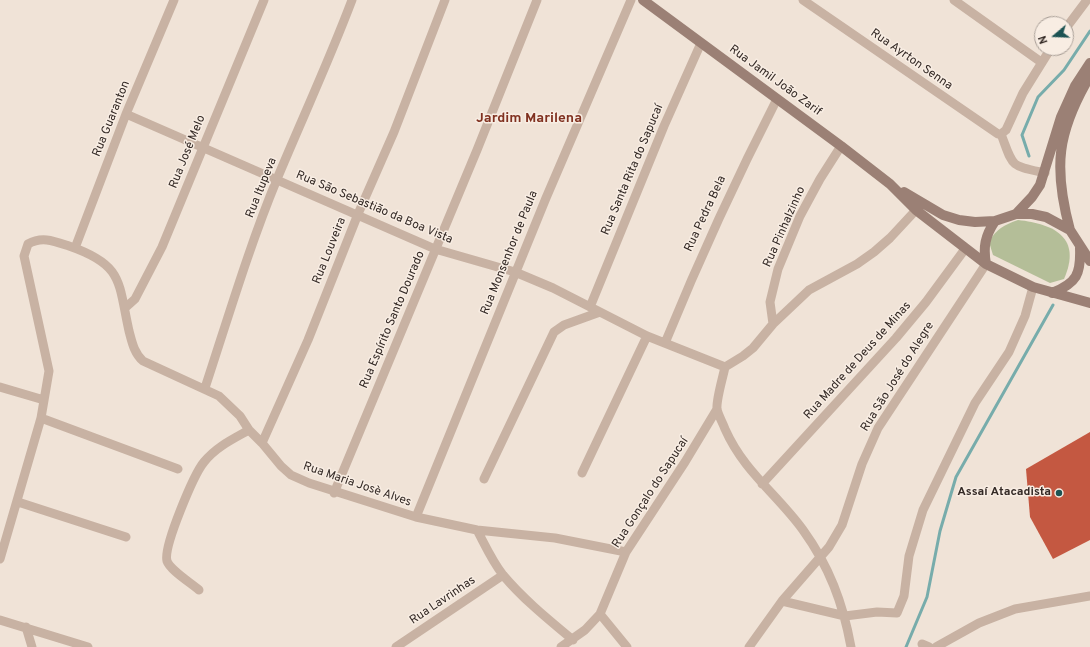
<!DOCTYPE html>
<meta charset="utf-8">
<style>
body{margin:0}
#map{position:relative;width:1090px;height:647px;overflow:hidden;background:#f0e3d7;font-family:Overpass,sans-serif}
canvas{display:block}
.north{position:absolute;left:1034px;top:16px;width:40px;height:40px;box-sizing:border-box;background:#f8ede3;border:1px solid #a99f97;border-radius:50%;rotate:251deg;font-size:11px;font-weight:700;line-height:16px;text-align:center;color:#332925}
.north::after{content:'';display:block;margin:auto;width:14px;height:18px;background:#1c5353;clip-path:polygon(50% 0,100% 100%,50% 72%,0 100%)}
</style>
<div id="map">
<canvas width="1090" height="647"></canvas>
<div class="north">N</div>
</div>
<script>
const c = document.querySelector('canvas').getContext('2d');
c.lineJoin = 'round';
function fill(path, color) {
  c.fillStyle = color;
  c.fill(path, 'evenodd');
}
function stroke(path, color, width, dash) {
  c.strokeStyle = color;
  c.lineWidth = width;
  c.lineCap = dash ? 'butt' : 'round';
  c.setLineDash(dash || []);
  c.stroke(path);
}
function write(font, color, halo, rows, align = 'center') {
  c.font = font + ' Overpass,sans-serif';
  c.lineWidth = 3;
  c.setLineDash([]);
  c.textBaseline = 'middle';
  c.strokeStyle = halo;
  c.fillStyle = color;
  for (const [text, x, y, turn = 0] of rows) {
    c.save();
    c.translate(x, y);
    c.rotate((+turn || 0) * Math.PI / 180);
    c.textAlign = isNaN(turn) ? turn : align;
    if (halo) c.strokeText(text, 0, 0);
    c.fillText(text, 0, 0);
    c.restore();
  }
}
const green = new Path2D(`
 M 1018,220 C 1055,224 1082,238 1064,279 L 1050,283 L 993,255 L 989,242 C 996,229 1004,225 1018,220 Z`);
const stream = new Path2D(`
 M 1029,156 L 1022,135 L 1038,97 L 1064,70 L 1090,31
 M 906,647 L 927,597 L 940,531 L 956,477 L 1053,305`);
const building = new Path2D(`
 M 1090,432 L 1090,540 L 1053,559 L 1030,517 L 1026,469 Z`);
const minor = new Path2D(`
 M 803,0 L 998,134 L 1001,134 L 1006,130 L 1023,93 L 1051,48
 M 954,0 L 1041,62
 M 1066,28 L 1087,0
 M 126,114 L 435,249 L 515,272 L 553,288 L 647,336 L 725,367
 M 1001,134 C 1014,168 1009,165 1045,173
 M 75,248 L 126,114 L 174,0
 M 590,307 L 664,126 L 701,43
 M 125,308 L 135,299 L 162,247 L 264,0
 M 773,324 L 770,302 L 778,269 L 800,216 L 820,179 L 841,146
 M 665,343 C 699,260 736,179 777,99
 M 725,367 C 723,377 716,400 717,409 C 718,415 723,423 725,429 C 744,472 777,494 803,530 C 829,566 843,603 851,647
 M 725,367 L 743,356 L 753,348 L 773,324 L 809,290 L 857,264 L 874,252 L 890,238 L 916,210
 M 0,387 L 44,400
 M 205,388 C 228,318 249,247 277,179 C 302,119 329,61 352,0
 M 41,418 L 178,469
 M 262,443 L 308,340 L 358,214 L 394,132 L 445,0
 M 582,473 L 647,336
 M 484,479 L 554,332 L 564,325 L 600,312
 M 762,484 L 896,338 L 926,302 L 965,249
 M 334,493 L 477,150 L 537,0
 M 18,502 L 126,537
 M 416,517 L 546,198 L 631,0
 M 477,530 C 485,545 492,561 503,575 C 523,599 549,620 573,640
 M 0,559 L 41,418 L 49,371 L 24,256 L 28,244 C 42,236 54,241 69,246 C 124,265 118,282 129,331 C 132,342 134,353 143,361 L 219,396 L 240,416 L 249,430 L 262,443 L 281,466 L 291,475 L 309,483 L 416,517 L 477,530 L 555,538 L 626,552
 M 199,590 C 191,583 170,570 167,561 C 163,547 194,474 204,462 C 216,447 233,439 249,430
 M 782,601 L 845,616 L 877,612 L 897,613 L 904,596 L 909,556 L 923,510 L 975,403 L 1009,352 L 1025,316 L 1033,287
 M 600,614 L 627,647
 M 0,620 L 88,647
 M 26,627 L 32,647
 M 922,644 L 929,647
 M 396,647 L 503,575
 M 561,647 L 585,630 L 600,614 L 626,552 L 685,462 L 717,409
 M 749,647 L 782,601 L 829,547 L 842,525 L 862,464 L 878,428 L 986,264
 M 936,647 L 979,623 L 1015,609 L 1090,596`);
const secondary = new Path2D(`
 M 643,0 L 841,146 L 890,184 L 916,210 L 986,264 L 1033,287 L 1090,303
 M 904,192 L 943,215 L 959,220 L 975,222 L 995,221 L 1016,214 L 1032,214 L 1046,217 L 1070,230 L 1090,261
 M 1016,214 L 1032,197 L 1040,185 L 1061,117 L 1075,86 L 1090,63
 M 1070,230 C 1053,167 1057,132 1090,76
 M 986,264 C 983,247 985,236 995,221
 M 1052,293 C 1077,283 1081,274 1080,248`);
const markers = [
 [1059,493,4,"#1c5353"]
];
const streetNames = [
 ["Rua Ayrton Senna",911,60,35],
 ["Rua Jamil João Zarif",775,81,36],
 ["Rua Guaranton",112,119,-68],
 ["Rua José Melo",188,152,-68],
 ["Rua Santa Rita do Sapucaí",633,170,-67],
 ["Rua Itupeva",262,188,-68],
 ["Rua São Sebastião da Boa Vista",374,208,23],
 ["Rua Pedra Bela",706,214,-65],
 ["Rua Pinhalzinho",785,227,-66],
 ["Rua Louveira",330,251,-68],
 ["Rua Monsenhor de Paula",510,253,-68],
 ["Rua Espírito Santo Dourado",393,320,-67],
 ["Rua Madre de Deus de Minas",858,361,-48],
 ["Rua São José do Alegre",898,377,-58],
 ["Rua Maria Josè Alves",357,485,19],
 ["Rua Gonçalo do Sapucaí",651,493,-57],
 ["Rua Lavrinhas",443,601,-34]
];
const poiNames = [
 ["Assaí Atacadista",1051,493]
];
const quarterNames = [
 ["Jardim Marilena",529,119]
];
fill(green, '#b4be98');
stroke(stream, '#77acab', 3);
fill(building, '#c45841');
stroke(minor, '#c8b2a3', 9);
stroke(secondary, '#9b8075', 10);
for (const [x, y, r, color] of markers) {
  const dot = new Path2D();
  dot.arc(x, y, r, 0, 2 * Math.PI);
  c.fillStyle = color;
  c.fill(dot);
  stroke(dot, '#f8ede3', 1.5);
}
write('12px', '#332925', '#f8ede3', streetNames);
write('bold 12px', '#332925', '#f8ede3', poiNames, 'right');
write('bold 14px', '#803120', '#f8ede3', quarterNames);
</script>
